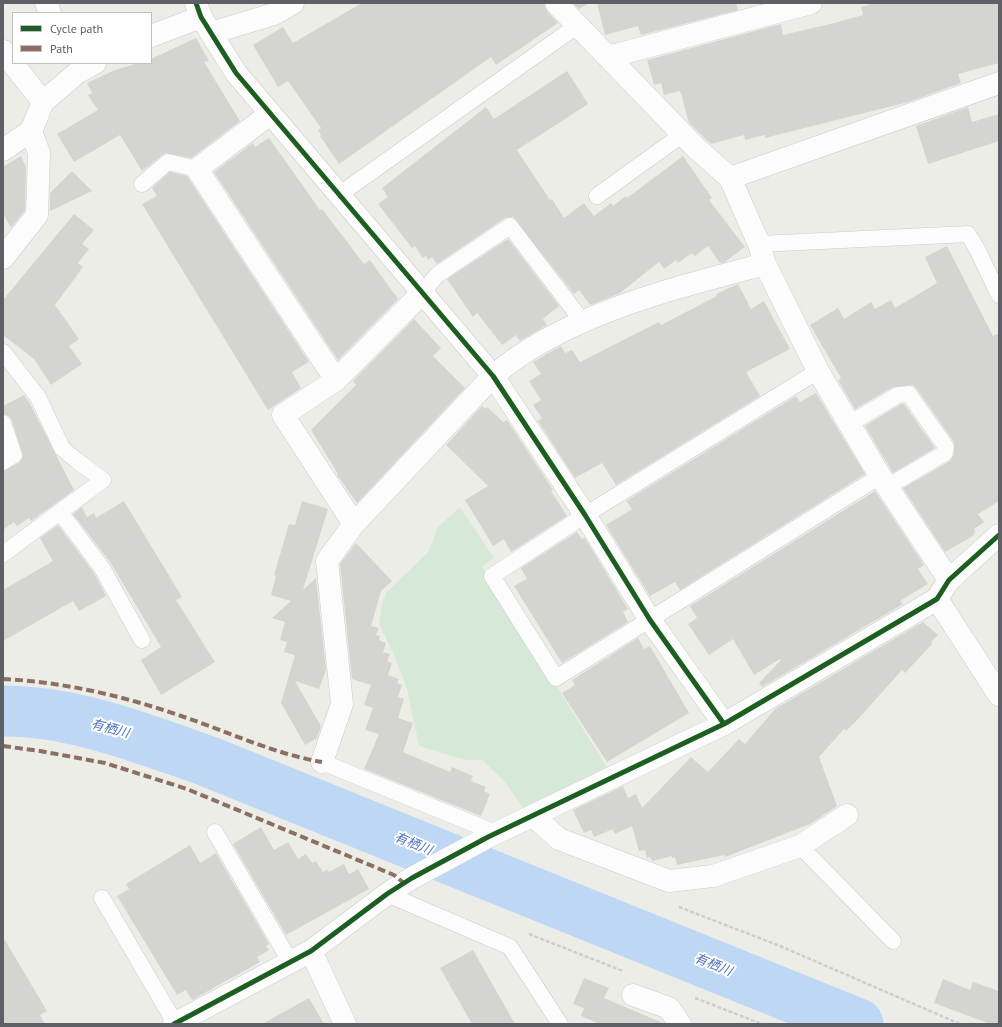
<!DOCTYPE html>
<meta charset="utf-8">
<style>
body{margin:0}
#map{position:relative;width:1002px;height:1027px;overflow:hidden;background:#edede8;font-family:"PT Sans",sans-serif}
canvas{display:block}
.frame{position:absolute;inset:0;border:4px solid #5e6066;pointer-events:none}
.legend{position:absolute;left:12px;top:12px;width:140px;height:52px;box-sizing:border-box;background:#fff;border:1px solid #bfbfc2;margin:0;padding:5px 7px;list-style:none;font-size:12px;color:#5e6066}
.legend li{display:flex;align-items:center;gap:8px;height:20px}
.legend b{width:20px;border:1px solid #bfbfc2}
</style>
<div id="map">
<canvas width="1002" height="1027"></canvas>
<div class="frame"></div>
<ul class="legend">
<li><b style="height:5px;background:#1b5e20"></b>Cycle path</li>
<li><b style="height:5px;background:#8d6e63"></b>Path</li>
</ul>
</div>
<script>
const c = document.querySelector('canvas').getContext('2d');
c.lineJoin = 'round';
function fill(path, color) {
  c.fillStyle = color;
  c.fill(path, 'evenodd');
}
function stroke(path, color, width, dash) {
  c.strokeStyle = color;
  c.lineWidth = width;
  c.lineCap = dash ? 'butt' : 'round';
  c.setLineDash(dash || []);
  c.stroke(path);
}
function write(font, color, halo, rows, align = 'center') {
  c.font = font + ' "PT Sans","Noto Sans JP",sans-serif';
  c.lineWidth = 4;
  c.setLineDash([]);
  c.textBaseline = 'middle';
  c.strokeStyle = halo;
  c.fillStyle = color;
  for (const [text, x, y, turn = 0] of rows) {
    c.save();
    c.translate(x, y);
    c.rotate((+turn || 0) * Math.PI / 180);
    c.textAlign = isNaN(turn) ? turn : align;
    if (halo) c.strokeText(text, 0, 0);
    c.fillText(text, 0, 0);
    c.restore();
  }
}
const green = new Path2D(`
 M 460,507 L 494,558 L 482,566 L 608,769 L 524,809 L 505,782 L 482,760 L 465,760 L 419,746 L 407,689 L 394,655 L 379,624 L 382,602 L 386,593 L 428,552 L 438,527 Z`);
const river = new Path2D(`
 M 3,711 C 74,711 141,738 207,761 L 858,1024`);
const building = new Path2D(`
 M 362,3 L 544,3 L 547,11 L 558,23 L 496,65 L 491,57 L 339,164 L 320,136 L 321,135 L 318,130 L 321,128 L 288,81 L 278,87 L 253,45 L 283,27 L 293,43 Z
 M 573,3 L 589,3 L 579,9 Z
 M 597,3 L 736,3 L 738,10 L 641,35 L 638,26 L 605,35 Z
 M 875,3 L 999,3 L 999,63 L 958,74 L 961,83 L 908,102 L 765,138 L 765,135 L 745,140 L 744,135 L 711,144 L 689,123 L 681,93 L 679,91 L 664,95 L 661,83 L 654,85 L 647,60 L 781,24 L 783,35 L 834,23 L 863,15 L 861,7 Z
 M 196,38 L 209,61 L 204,62 L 240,121 L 191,158 L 165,153 L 142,171 L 120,135 L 74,162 L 57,134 L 98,110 L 88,95 L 92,93 L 87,83 L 115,70 L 139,63 L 151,63 L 151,59 Z
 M 567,71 L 588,104 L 517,150 L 550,200 L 552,199 L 564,218 L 584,203 L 594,216 L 611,203 L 613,206 L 626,196 L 627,198 L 683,156 L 712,198 L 709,200 L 745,247 L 725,262 L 720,263 L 708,246 L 695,256 L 692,253 L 678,263 L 676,260 L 664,269 L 659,262 L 620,293 L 590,305 L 579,290 L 574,294 L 513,217 L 505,218 L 437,264 L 432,257 L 428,260 L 426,256 L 423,258 L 415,246 L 412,248 L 378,204 L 388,197 L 382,188 L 486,107 L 494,119 Z
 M 968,107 L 972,122 L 999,114 L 999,141 L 928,164 L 916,126 Z
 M 269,138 L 320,210 L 322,209 L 364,264 L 370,260 L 398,299 L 338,360 L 214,172 L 253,143 L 255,147 Z
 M 21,156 L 26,167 L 25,210 L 11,228 L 3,213 L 3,167 Z
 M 72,171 L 92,191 L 50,211 L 50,193 Z
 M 170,172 L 187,176 L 309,362 L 292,372 L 301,388 L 268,410 L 142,204 L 157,196 L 152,188 Z
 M 74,214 L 94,230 L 82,244 L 89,249 L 78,263 L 83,267 L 55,305 L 79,339 L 69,346 L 82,364 L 51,385 L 34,359 L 3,335 L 3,300 Z
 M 508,239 L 559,306 L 543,319 L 547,325 L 520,341 L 516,335 L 502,345 L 477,313 L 473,317 L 447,279 Z
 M 947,246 L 993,336 L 999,333 L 999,501 L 978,514 L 984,522 L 974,529 L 975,532 L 973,536 L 945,552 L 903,488 L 950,461 L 954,455 L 954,442 L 917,389 L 913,385 L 893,387 L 855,409 L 838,380 L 841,378 L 810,325 L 838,308 L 844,319 L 871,302 L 875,309 L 891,300 L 895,308 L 937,283 L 925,257 Z
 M 738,284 L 751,309 L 764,301 L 790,349 L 746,372 L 760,396 L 616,485 L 602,463 L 575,478 L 538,421 L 542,418 L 533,405 L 541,400 L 529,381 L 541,374 L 533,362 L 561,346 L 565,353 L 572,350 L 580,362 L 659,322 L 661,325 L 717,296 L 716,294 Z
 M 414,319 L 441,348 L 433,356 L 465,388 L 357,503 L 337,475 L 338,474 L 311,430 L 356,385 L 353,381 Z
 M 816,393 L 865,474 L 680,590 L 675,582 L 650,596 L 606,525 L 632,509 L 626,501 L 796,396 L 800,402 Z
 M 24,395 L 29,402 L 74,490 L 31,521 L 29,518 L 17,526 L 14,522 L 3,530 L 3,471 L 19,463 L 23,456 L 12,420 L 9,416 L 3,414 L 3,406 Z
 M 901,404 L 904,404 L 935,448 L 893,473 L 865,426 Z
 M 482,406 L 485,409 L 487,407 L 503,422 L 507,420 L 553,490 L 551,491 L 567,516 L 511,552 L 504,539 L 493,546 L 465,500 L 488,486 L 446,445 Z
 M 875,491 L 924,565 L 918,569 L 928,584 L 900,601 L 903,604 L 762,687 L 759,683 L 781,660 L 780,659 L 754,675 L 733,639 L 709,655 L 688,624 L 697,618 L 690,606 Z
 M 124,501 L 182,597 L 176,600 L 215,662 L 161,695 L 141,660 L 161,647 L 110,562 L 73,514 L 82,507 L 87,517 L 94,513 L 96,518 Z
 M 302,501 L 328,509 L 303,590 L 316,578 L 326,670 L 319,689 L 295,681 L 321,726 L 317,738 L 305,745 L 281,703 L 295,655 L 284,652 L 287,642 L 280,640 L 285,622 L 272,618 L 291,601 L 271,595 L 276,576 L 274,575 L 289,524 L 295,525 Z
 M 58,525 L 94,573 L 106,596 L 79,611 L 73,601 L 3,641 L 3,590 L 53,561 L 40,538 Z
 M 577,532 L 582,539 L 585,538 L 628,609 L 623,612 L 628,622 L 562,663 L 514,586 L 527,579 L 521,568 Z
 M 356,543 L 392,581 L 381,591 L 371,626 L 379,628 L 376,635 L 380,636 L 379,640 L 386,643 L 383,652 L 390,654 L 387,661 L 392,663 L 388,675 L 399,679 L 397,683 L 402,685 L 398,697 L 404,699 L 398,718 L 413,723 L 403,752 L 450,772 L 452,767 L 473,776 L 471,781 L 486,787 L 484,791 L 490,794 L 481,816 L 364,769 L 379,734 L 365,730 L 373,708 L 364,705 L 371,685 L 352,679 L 340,564 Z
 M 923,622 L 938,635 L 931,642 L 932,644 L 905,673 L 902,670 L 858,719 L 846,731 L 844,729 L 819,757 L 837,806 L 810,824 L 725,857 L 724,855 L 677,865 L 675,857 L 672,858 L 672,856 L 652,861 L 650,857 L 647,858 L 645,850 L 639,851 L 632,826 L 615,834 L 613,829 L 594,837 L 591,830 L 584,833 L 573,810 L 623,786 L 628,798 L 636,794 L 642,808 L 691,757 L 708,772 L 739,739 L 745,744 L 775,709 Z
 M 638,638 L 644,649 L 650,646 L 689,713 L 607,762 L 562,693 L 575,685 L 572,680 Z
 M 261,827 L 274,850 L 288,842 L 298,859 L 306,854 L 312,863 L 316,861 L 323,872 L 328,869 L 329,872 L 344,864 L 349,874 L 358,869 L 369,889 L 286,935 L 233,844 Z
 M 190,845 L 200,863 L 216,853 L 269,944 L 266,946 L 269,950 L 257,957 L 260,962 L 192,1000 L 186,990 L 177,995 L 117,896 L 129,889 L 126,884 Z
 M 3,937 L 47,1011 L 40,1015 L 45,1024 L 3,1024 Z
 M 473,950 L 515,1024 L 472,1024 L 440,968 Z
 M 584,978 L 609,988 L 604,998 L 665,1024 L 600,1024 L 581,1016 L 584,1008 L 573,1004 Z
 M 943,979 L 970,990 L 973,982 L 999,991 L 999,1024 L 990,1024 L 934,1003 Z
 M 309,998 L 324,1024 L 262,1024 Z`);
const path = new Path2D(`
 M 679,907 L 780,946 L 960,1024
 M 529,934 L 623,971
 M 695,998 L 762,1024`);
const service = new Path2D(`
 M 142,184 L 168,162 L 197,169
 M 340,194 L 578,25
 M 597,196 L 683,134
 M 759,244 L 968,234 L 977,249 L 999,295
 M 422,293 L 437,275 L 510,226 L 583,322
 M 3,352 L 38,397 L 62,448 L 76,460 L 103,480 L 3,554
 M 818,371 L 585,515 L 492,576 L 556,678 L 880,476
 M 3,423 L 14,455 L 3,462
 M 849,424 L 898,395 L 909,394 L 946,447 L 945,453 L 887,487
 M 60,512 L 102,568 L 142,640
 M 322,762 L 496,833
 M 215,832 L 291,963
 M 800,846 L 893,941
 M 387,894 L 510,947 L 560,1024
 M 102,898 L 175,1023`);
const minor = new Path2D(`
 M 46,3 L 50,13
 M 556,3 L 695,147 L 730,178 L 759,244 L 765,264 L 818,371 L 880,476 L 949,580
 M 211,33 L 274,14 L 293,3
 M 3,51 L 43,102
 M 608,57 L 811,3
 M 270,114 L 197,169 L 336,380
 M 3,150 L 31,131
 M 730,178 L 999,83
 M 354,524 L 283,415 L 336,380 L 422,293
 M 937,599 L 999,695
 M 322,762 L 342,704 L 327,561 L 354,524 L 493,376 C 565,314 675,288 765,264
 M 533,816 L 559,839 L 669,881 L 713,876 L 800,846 L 847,815
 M 311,951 L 345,1024
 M 633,995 L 669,1008 L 680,1024
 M 174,1024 L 311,951 L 387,894 L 412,878 L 488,837 L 724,724 L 937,599 L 949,580 L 999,535`);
const tertiary = new Path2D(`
 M 196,3 L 201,17 L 236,73 L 493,376 L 585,515 L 650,620 L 724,724
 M 151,36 L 201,17
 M 3,258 L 37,215 L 39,153 L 31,131 L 43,102 L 77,73 L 95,63`);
const quiet = new Path2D(`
 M 3,679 C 65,682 128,697 187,718 C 231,733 275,754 322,762
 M 3,746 L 40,751 L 105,763 L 187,789 L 394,875 L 405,884`);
const cycleway = new Path2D(`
 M 196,3 L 201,17 L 236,73 L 493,376 L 585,515 L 650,620 L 724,724
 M 174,1024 L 311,951 L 387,894 L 412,878 L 488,837 L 724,724 L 937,599 L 949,580 L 999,535`);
const waterNames = [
 ["有栖川",110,729,15],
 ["有栖川",413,844,22],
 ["有栖川",713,965,22]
];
fill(green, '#d6e9d7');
stroke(river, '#bed7f5', 51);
fill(building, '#d4d4d1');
stroke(service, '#cacbca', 17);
stroke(minor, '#cacbca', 23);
stroke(tertiary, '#cacbca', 23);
stroke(path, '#cbcfce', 2.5, [4, 2]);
stroke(service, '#fcfcfc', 16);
stroke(minor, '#fcfcfc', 22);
stroke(tertiary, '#fcfcfc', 22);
stroke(quiet, '#8d6e63', 4, [8, 4]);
stroke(cycleway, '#1b5e20', 5);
write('italic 13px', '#4c74bf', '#fff', waterNames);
</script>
